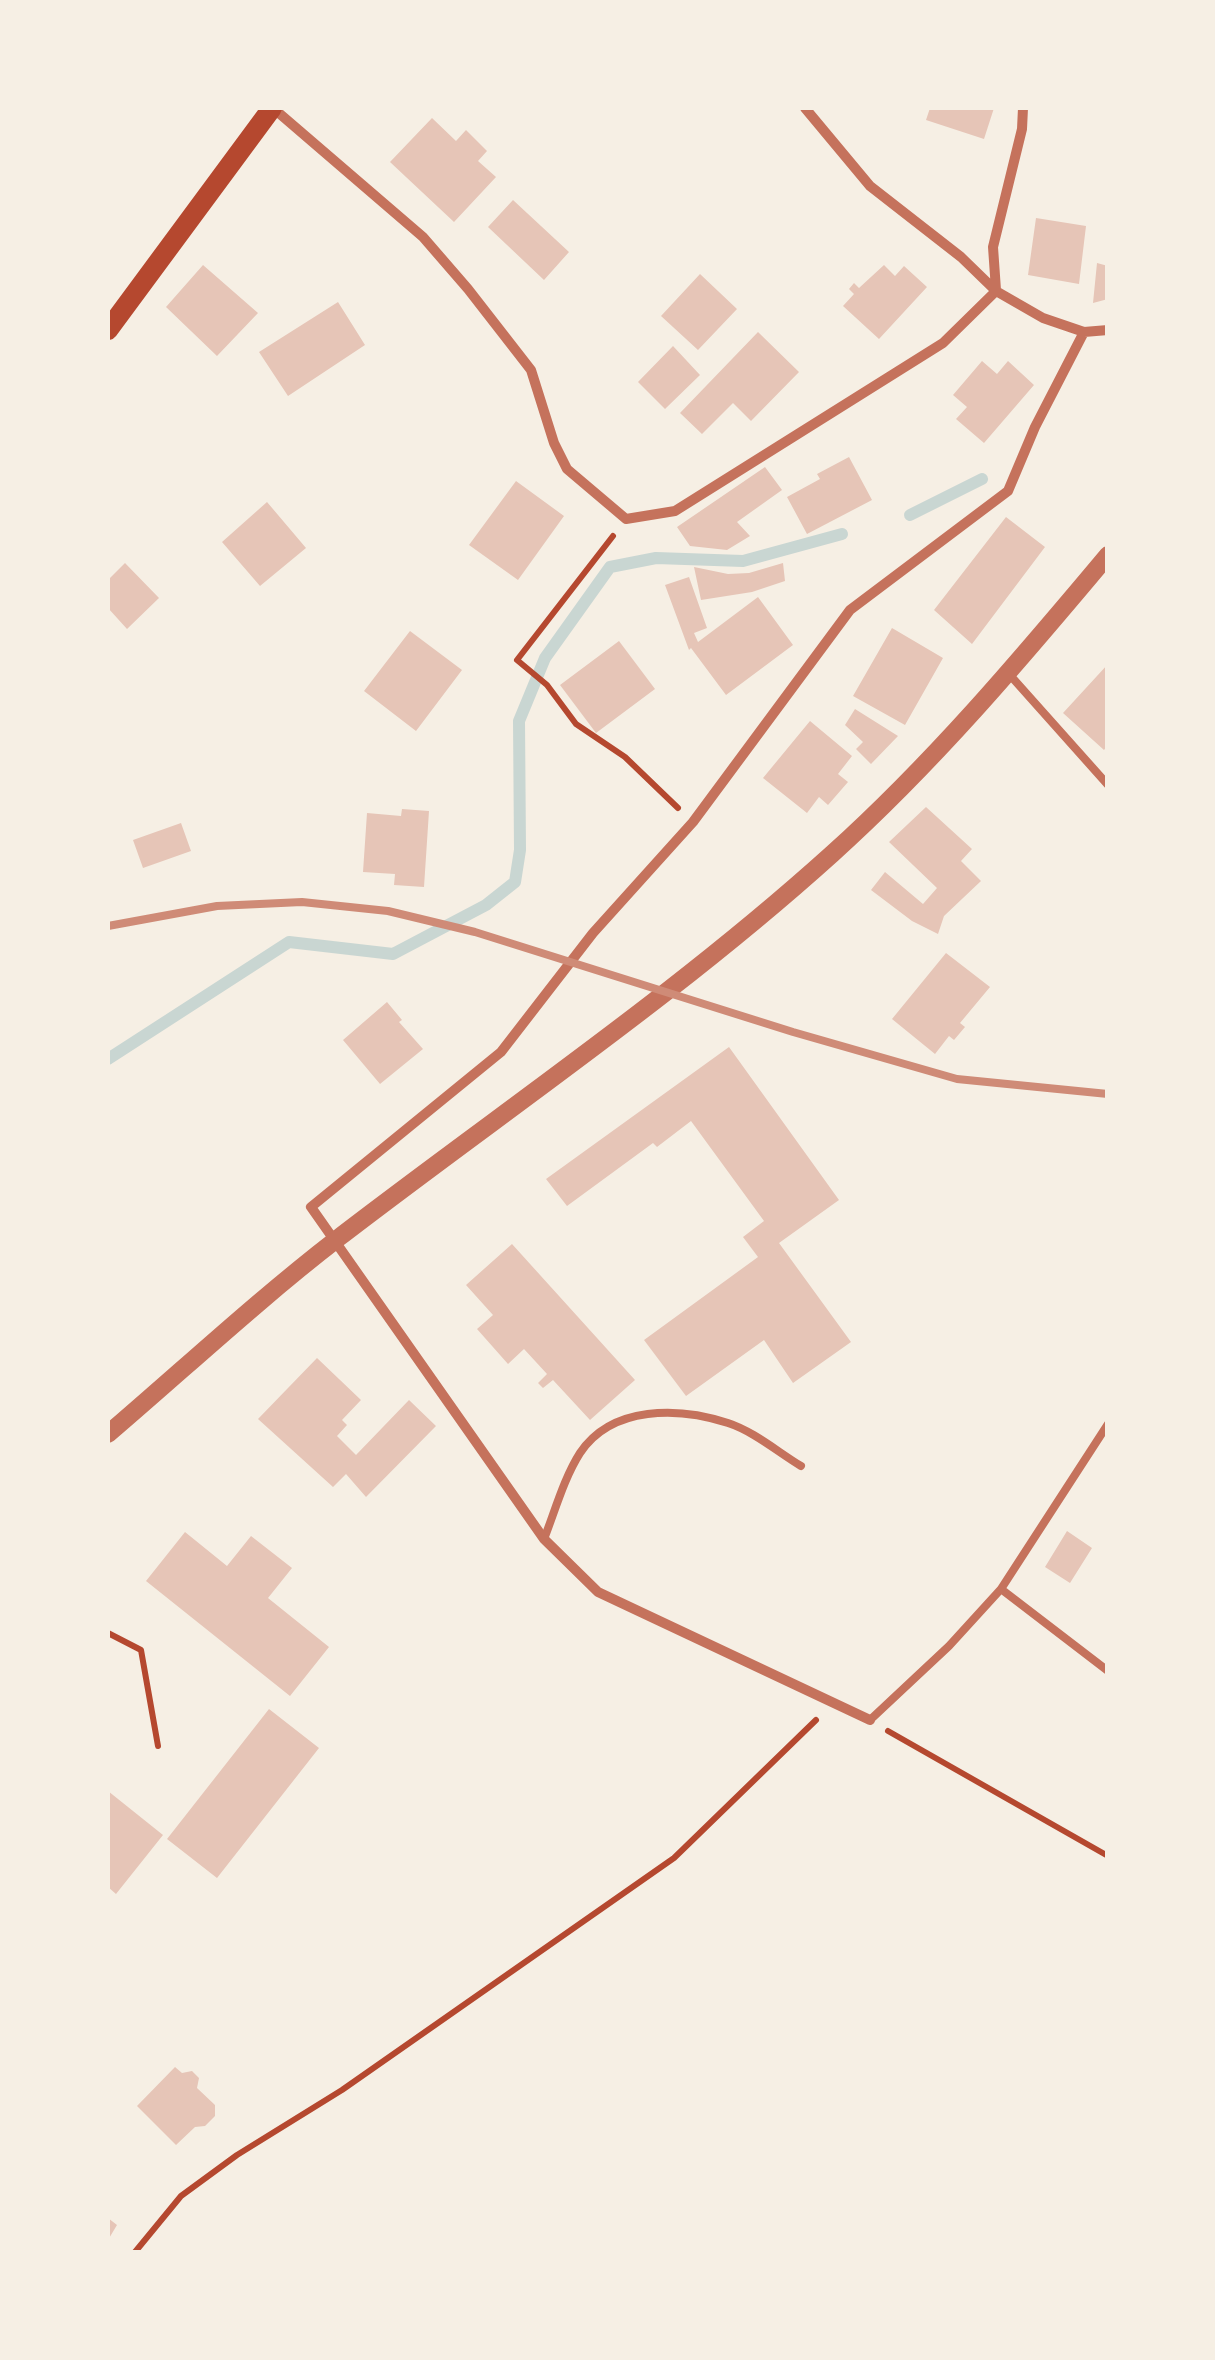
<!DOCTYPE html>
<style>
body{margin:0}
#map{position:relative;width:1215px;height:2360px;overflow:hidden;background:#f6efe4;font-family:"Times New Roman",serif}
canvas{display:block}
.frame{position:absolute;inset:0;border:110px solid #f6efe4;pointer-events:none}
</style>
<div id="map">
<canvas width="1215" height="2360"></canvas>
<div class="frame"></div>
</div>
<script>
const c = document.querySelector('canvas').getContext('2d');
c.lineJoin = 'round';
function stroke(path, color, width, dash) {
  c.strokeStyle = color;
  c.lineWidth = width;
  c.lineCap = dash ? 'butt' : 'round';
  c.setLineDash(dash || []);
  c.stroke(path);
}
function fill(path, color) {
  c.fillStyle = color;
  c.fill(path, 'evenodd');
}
const stream = new Path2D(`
 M 910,515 L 982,479
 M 108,1059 L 289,942 L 393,954 L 486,905 L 515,882 L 520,850 L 519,721 L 545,658 L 610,567 L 656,558 L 743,561 L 842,534`);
const building = new Path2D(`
 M 930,108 L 994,108 L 984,139 L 926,120 Z
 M 432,118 L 456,141 L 466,130 L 487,151 L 478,161 L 496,177 L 454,222 L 390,162 Z
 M 513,200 L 569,252 L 544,280 L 488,227 Z
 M 1036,218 L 1086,226 L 1079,284 L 1028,275 Z
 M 1097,263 L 1108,266 L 1108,299 L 1093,303 Z
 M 203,265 L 258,313 L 217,356 L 166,307 Z
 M 884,265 L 895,276 L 904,266 L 927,287 L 879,339 L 843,306 L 854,294 L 849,289 L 854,283 L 859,288 Z
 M 700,274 L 737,309 L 698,350 L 661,316 Z
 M 338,302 L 365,345 L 288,396 L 259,352 Z
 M 758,332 L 799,372 L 751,421 L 733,403 L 702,434 L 680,413 Z
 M 673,346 L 700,375 L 665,409 L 638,382 Z
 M 982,361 L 997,374 L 1008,361 L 1034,385 L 984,443 L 956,419 L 967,407 L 953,395 Z
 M 849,457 L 872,500 L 807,534 L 787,497 L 820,479 L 817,474 Z
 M 765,467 L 782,490 L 737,522 L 750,536 L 727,550 L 690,546 L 677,527 Z
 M 516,481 L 564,516 L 518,580 L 469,545 Z
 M 267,502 L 306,548 L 260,586 L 222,542 Z
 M 1006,517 L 1045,547 L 972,644 L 934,610 Z
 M 125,563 L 159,598 L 127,629 L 108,608 L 108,580 Z
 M 783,563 L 785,581 L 752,592 L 701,600 L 694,567 L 728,574 L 749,573 Z
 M 689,577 L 707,628 L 694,633 L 698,642 L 758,597 L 793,645 L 726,695 L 691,648 L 689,650 L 665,585 Z
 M 892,628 L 943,658 L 905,725 L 853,696 Z
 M 410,631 L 462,670 L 416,731 L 364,691 Z
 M 619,641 L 655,689 L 596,733 L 560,685 Z
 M 1108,664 L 1108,745 L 1104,750 L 1063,713 Z
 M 855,709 L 898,736 L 871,764 L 856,749 L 863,742 L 845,725 Z
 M 810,721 L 852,756 L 838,774 L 848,782 L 828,805 L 819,797 L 807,813 L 763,778 Z
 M 926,807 L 972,849 L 961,861 L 981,881 L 944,916 L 938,934 L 912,921 L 871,890 L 885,872 L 923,904 L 937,888 L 889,842 Z
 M 402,809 L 429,811 L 424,887 L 394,885 L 395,874 L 363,872 L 367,813 L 401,816 Z
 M 181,823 L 191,851 L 143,868 L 133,840 Z
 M 946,953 L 990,987 L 960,1023 L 965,1027 L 954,1040 L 949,1036 L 935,1054 L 892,1019 Z
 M 387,1002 L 402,1020 L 399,1022 L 423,1049 L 380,1084 L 343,1040 Z
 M 729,1047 L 839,1200 L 779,1243 L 851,1342 L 793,1383 L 764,1340 L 686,1396 L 644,1340 L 758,1257 L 743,1237 L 764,1221 L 691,1121 L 657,1147 L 653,1143 L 567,1206 L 546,1179 Z
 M 512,1244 L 635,1380 L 590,1420 L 553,1380 L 543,1388 L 538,1383 L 547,1374 L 524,1349 L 508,1364 L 477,1329 L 493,1315 L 466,1285 Z
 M 317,1358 L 361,1400 L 342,1420 L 347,1425 L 337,1436 L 356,1455 L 409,1400 L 436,1426 L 366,1497 L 346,1474 L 333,1487 L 258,1419 Z
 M 1067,1531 L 1092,1548 L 1070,1583 L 1045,1567 Z
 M 185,1532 L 227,1566 L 251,1536 L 292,1568 L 268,1598 L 329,1647 L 290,1696 L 146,1581 Z
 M 269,1709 L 319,1748 L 217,1878 L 167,1839 Z
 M 108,1791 L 163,1835 L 116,1894 L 108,1887 Z
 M 175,2067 L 182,2073 L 192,2071 L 199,2078 L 197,2088 L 215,2105 L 215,2116 L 205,2126 L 195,2127 L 176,2145 L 137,2106 Z
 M 108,2218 L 117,2225 L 108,2240 Z`);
const path = new Path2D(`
 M 613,536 L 517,660 L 547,685 L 576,724 L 625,757 L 678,808
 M 108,1633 L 141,1650 L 158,1746
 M 888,1731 L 1108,1856
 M 135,2252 L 181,2196 L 237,2155 L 342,2090 L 674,1858 L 816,1720`);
const service = new Path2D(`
 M 1009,674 L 1108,785
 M 544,1539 C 555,1511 564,1478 580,1453 C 612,1405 679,1407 728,1423 C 753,1431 778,1452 801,1466
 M 1001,1589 L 1108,1671
 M 870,1720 L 949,1646 L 1001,1589 L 1108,1424`);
const minor = new Path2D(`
 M 273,108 L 423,237 L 468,289 L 531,370 L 554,443 L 567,469 L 626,519 L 675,511 L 943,343 L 996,291
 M 805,108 L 870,186 L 961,257 L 996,291 L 1043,318 L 1084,332 L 1108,330
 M 996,290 L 993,247 L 1022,129 L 1023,108
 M 870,1720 L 598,1592 L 544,1539 L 311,1207 L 501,1052 L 593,933 L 693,822 L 850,610 L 1008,491 L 1035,427 L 1084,332`);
const tertiary = new Path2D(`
 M 108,1434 C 184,1369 258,1300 337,1239 C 502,1112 677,994 832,854 C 933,763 1020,660 1108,555`);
const secondary = new Path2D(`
 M 108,330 L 272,108`);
const rail = new Path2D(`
 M 108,926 L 217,906 L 302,902 L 388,911 L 475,932 L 793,1032 L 957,1079 L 1108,1094`);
stroke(stream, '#c9d6d2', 12);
fill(building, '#e6c5b7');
stroke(path, '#b5482f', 6);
stroke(service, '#c5725c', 8);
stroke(minor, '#c5725c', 10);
stroke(tertiary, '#c5725c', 18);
stroke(secondary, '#b5482f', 20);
stroke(rail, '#cf8b77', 8);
</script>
